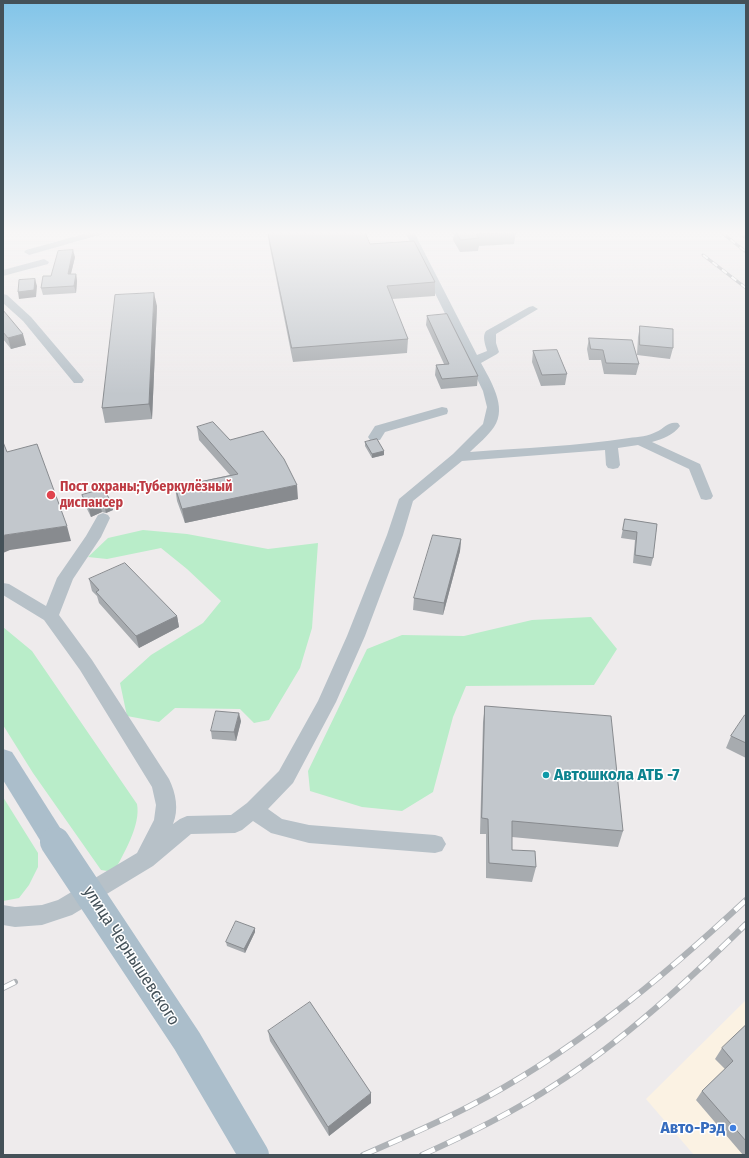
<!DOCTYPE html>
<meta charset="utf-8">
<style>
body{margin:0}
#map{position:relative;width:749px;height:1158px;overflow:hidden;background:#eeebec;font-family:"Fira Sans Condensed",sans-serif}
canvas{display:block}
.frame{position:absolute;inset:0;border:4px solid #445158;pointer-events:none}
</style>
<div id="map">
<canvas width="749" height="1158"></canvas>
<div class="frame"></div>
</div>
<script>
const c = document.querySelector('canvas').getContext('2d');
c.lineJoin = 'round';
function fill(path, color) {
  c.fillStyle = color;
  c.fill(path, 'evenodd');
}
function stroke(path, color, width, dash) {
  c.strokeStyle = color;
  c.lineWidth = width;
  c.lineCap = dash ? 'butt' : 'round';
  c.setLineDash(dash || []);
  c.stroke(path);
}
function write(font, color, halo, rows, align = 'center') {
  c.font = font + ' "Fira Sans Condensed",sans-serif';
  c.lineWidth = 3;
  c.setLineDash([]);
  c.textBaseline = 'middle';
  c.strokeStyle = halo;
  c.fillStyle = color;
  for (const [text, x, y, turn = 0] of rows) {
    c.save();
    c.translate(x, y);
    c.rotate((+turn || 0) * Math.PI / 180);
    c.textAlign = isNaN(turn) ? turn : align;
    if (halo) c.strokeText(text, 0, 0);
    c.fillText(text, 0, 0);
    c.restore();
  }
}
const commercial = new Path2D(`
 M 746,1000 L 746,1155 L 694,1155 L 646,1099 Z`);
const green = new Path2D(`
 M 143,530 L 187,534 L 268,549 L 318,543 L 312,628 L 300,668 L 269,720 L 254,723 L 240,709 L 175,708 L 159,722 L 127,716 L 120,683 L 151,655 L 203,623 L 221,601 L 187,569 L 161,548 L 107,559 L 88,557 L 108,538 Z
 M 591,617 L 617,649 L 594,685 L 466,686 L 453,717 L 433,792 L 402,811 L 362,807 L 310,791 L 308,771 L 367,649 L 402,635 L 464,636 L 532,620 Z
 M 3,627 L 32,651 L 137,804 C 141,825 124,853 114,872 L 101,870 L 33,773 L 3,725 Z
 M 3,797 L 38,853 L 38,867 L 29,885 L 19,898 L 3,901 Z`);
const minor = new Path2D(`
 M 91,232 L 105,232 L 103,234 L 29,255 L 24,252 L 26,250 Z
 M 405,232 L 414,232 L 477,355 L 487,351 C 485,344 482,336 486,331 L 529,307 L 533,306 L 538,309 L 496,334 L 496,343 L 499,352 L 497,354 L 481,363 C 490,380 508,407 494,427 C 488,436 478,444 470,452 C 523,448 577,446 629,438 C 638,437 649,436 656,432 C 665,428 668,421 678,423 L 680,426 C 673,435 663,439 652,442 L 700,464 L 713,496 L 711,499 L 706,500 L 701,499 L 689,469 L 638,445 L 618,448 L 620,465 L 618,468 L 613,469 L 608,468 L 606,465 L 605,450 L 462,461 L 413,501 L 403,535 L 365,636 L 336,702 L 293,783 L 268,809 L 282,819 L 309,825 L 435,835 L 442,837 L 446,844 L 442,851 L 435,853 L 309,843 L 271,833 L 253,821 L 242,830 L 235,833 L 191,834 L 153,866 L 72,915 L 42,925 L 15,927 L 3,925 L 3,905 L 15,907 L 42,905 L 58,900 L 137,853 L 154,820 L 156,805 L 152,787 L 80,670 L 44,620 L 3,595 L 3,583 L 9,584 L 46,606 L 57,578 L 86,536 L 98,515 L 103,513 L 108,515 L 110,518 L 101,537 L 73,579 L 59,615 L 92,660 L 169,779 C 176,793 179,810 173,824 L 180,819 L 187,816 L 231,815 L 247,803 L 279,771 L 318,701 L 347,636 L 387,535 L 399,499 L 453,454 L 483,424 L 487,407 L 483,391 Z
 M 44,259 L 49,262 L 48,264 L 3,276 L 3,270 Z
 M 3,294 L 7,295 L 31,317 L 82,377 L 84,380 L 82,383 L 74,383 L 23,321 L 3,303 Z
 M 442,407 L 447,408 L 448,411 L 447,414 L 385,432 L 380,440 L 370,440 L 368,437 L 375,426 Z`);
const major = new Path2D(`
 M 3,749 L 12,752 L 64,834 L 68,842 L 64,850 L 55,853 L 46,850 L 3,780 Z`);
const railFar1 = new Path2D(`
 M 721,232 L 746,252
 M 738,232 L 746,238
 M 703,255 L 746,288`);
const rail = new Path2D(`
 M 3,988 L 15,982
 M 363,1155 C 398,1140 433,1125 468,1107 C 571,1054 661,979 746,900
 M 422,1155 C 468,1134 514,1112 556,1084 C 624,1040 688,981 746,924`);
const majorBridge = new Path2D(`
 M 55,842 L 187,1041 L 254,1155`);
const wall = new Path2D(`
 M 268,232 L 370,244 L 435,282 L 435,296 L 392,299 L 408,339 L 407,353 L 293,362 L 269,243 Z
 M 454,232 L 516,232 L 514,244 L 479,246 L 478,251 L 460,252 L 453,240 Z
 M 75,257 L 71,274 L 76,274 L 77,281 L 76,293 L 43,295 L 41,288 L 51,276 Z
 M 157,306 L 152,419 L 105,423 L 102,408 Z
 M 3,310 L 26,345 L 11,349 L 3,339 Z
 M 427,316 L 478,376 L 477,386 L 441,389 L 435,375 L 436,365 L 444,364 L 426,325 Z
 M 640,326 L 673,348 L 670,359 L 637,355 L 638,337 Z
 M 589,338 L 639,364 L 636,375 L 604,374 L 601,360 L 589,360 L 587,349 Z
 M 533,351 L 567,374 L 565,385 L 541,386 L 532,362 Z
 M 197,427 L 230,440 L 298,499 L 185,523 L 177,501 L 175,487 L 230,475 L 199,440 Z
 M 365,442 L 384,451 L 384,455 L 372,458 L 365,446 Z
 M 82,495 L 111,502 L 113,510 L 106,513 L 102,512 L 91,517 L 84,503 Z
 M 625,519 L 657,524 L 653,558 L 651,566 L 633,563 L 635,540 L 621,538 Z
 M 461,539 L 460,551 L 443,615 L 413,610 L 414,598 Z
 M 89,579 L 177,616 L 179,627 L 139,648 L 99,603 L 97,596 L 92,591 Z
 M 485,706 L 623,831 L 618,847 L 512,837 L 512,850 L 536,867 L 532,882 L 486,878 L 486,834 L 480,834 L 483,722 Z
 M 746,715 L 746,758 L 726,748 L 731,736 Z
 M 241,721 L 236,741 L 212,739 L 211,731 Z
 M 255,928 L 255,932 L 245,953 L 227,946 L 226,942 Z
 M 746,1025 L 746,1155 L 743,1155 L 696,1100 L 702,1091 L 725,1069 L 715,1059 L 722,1048 Z
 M 268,1031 L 371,1103 L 329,1136 L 270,1041 Z`);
const shadedWall = new Path2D(`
 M 73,250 L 75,257 L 69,281 L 68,274 Z
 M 76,274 L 77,281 L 76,293 L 74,286 Z
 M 35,279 L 37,286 L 36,297 L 19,299 L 18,292 Z
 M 154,293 L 157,306 L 152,419 L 149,404 Z
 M 23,334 L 26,345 L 11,349 L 8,338 Z
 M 384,451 L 384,455 L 372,458 L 372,454 Z
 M 297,485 L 298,499 L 185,523 L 182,509 Z
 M 111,502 L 113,510 L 106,513 L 104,504 Z
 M 100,504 L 102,512 L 91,517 L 89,509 Z
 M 67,526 L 71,541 L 10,550 L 3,553 L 3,536 L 5,535 Z
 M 461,539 L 460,551 L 443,615 L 444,603 Z
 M 177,616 L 179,627 L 139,648 L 136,636 Z
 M 239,713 L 241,721 L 236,741 L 234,732 Z
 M 255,928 L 255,932 L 245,953 L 244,949 Z
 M 371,1093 L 371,1103 L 329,1136 L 328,1127 Z`);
const building = new Path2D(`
 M 268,232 L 365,232 L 370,244 L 414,241 L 435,282 L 387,286 L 408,339 L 292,348 Z
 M 456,232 L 512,232 L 476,234 L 479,238 L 461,240 Z
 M 73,250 L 68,274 L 76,274 L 74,286 L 41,288 L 43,276 L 51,276 L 58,251 Z
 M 35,279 L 34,290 L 18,292 L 19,280 Z
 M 154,293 L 149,404 L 102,408 L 115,295 Z
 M 3,310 L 23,334 L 8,338 L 3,332 Z
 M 447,314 L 478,376 L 442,379 L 436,365 L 449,364 L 427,316 Z
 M 640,326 L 673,329 L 673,348 L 640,345 Z
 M 589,338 L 632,340 L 639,364 L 606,363 L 603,350 L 591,349 Z
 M 557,350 L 567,374 L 542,375 L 533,351 Z
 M 213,422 L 230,440 L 263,431 L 284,459 L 297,485 L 182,509 L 175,487 L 238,474 L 197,427 Z
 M 377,439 L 384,451 L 372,454 L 365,442 Z
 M 3,442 L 7,452 L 37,444 L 67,526 L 5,535 L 3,536 Z
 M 104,489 L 111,502 L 104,504 L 100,504 L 89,509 L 82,495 Z
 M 625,519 L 657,524 L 653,558 L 635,555 L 637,532 L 623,530 Z
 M 433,535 L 461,539 L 444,603 L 414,598 Z
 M 125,563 L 177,616 L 136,636 L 96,592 L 99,590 L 89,579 Z
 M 485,706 L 611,716 L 623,831 L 512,821 L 512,850 L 535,851 L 536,867 L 489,863 L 488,819 L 482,818 Z
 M 216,711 L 239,713 L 234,732 L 211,731 Z
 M 745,715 L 746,715 L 746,743 L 731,736 Z
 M 236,921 L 255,928 L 244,949 L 226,942 Z
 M 310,1002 L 371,1093 L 328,1127 L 268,1031 Z
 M 746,1025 L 746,1141 L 702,1091 L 733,1061 L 722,1048 Z`);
const markers = [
 [51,495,5,"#e0444e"],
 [546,775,4,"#0f9aa8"],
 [733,1128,4,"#3f7fe0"]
];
const healthNames = [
 ["Пост охраны;Туберкулёзный",60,487],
 ["диспансер",60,503]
];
const nearCulturenames = [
 ["Автошкола АТБ -7",554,775]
];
const nearStreetnames = [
 ["улица Чернышевского",131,956,57]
];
const nearShopnames = [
 ["Авто-Рэд",725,1128]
];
fill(commercial, '#fbf2e3');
fill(green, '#b9edc9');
fill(minor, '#b7c1c8');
fill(major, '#abbecb');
stroke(railFar1, '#aeb2b6', 3);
stroke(rail, '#aeb2b6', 6);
stroke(railFar1, '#fff', 2, [6]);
stroke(rail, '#fff', 4.5, [14]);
stroke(majorBridge, '#abbecb', 30);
fill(wall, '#a7abaf');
fill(shadedWall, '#888b8f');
fill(building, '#c2c7cc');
stroke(building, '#888b8f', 1);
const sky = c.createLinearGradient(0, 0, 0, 394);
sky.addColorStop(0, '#81c4e8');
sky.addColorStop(0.59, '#f7f6f6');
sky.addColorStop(1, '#f7f6f600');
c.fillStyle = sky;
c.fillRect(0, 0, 749, 394);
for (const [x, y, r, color] of markers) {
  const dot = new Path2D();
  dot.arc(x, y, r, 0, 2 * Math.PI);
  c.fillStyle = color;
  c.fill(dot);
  stroke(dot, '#fff', 1.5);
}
write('bold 14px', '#be3a42', '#fff', healthNames, 'left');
write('bold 17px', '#0d838f', '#fff', nearCulturenames, 'left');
write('17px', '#445158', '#fff', nearStreetnames);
write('bold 17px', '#366cbe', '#fff', nearShopnames, 'right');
</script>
